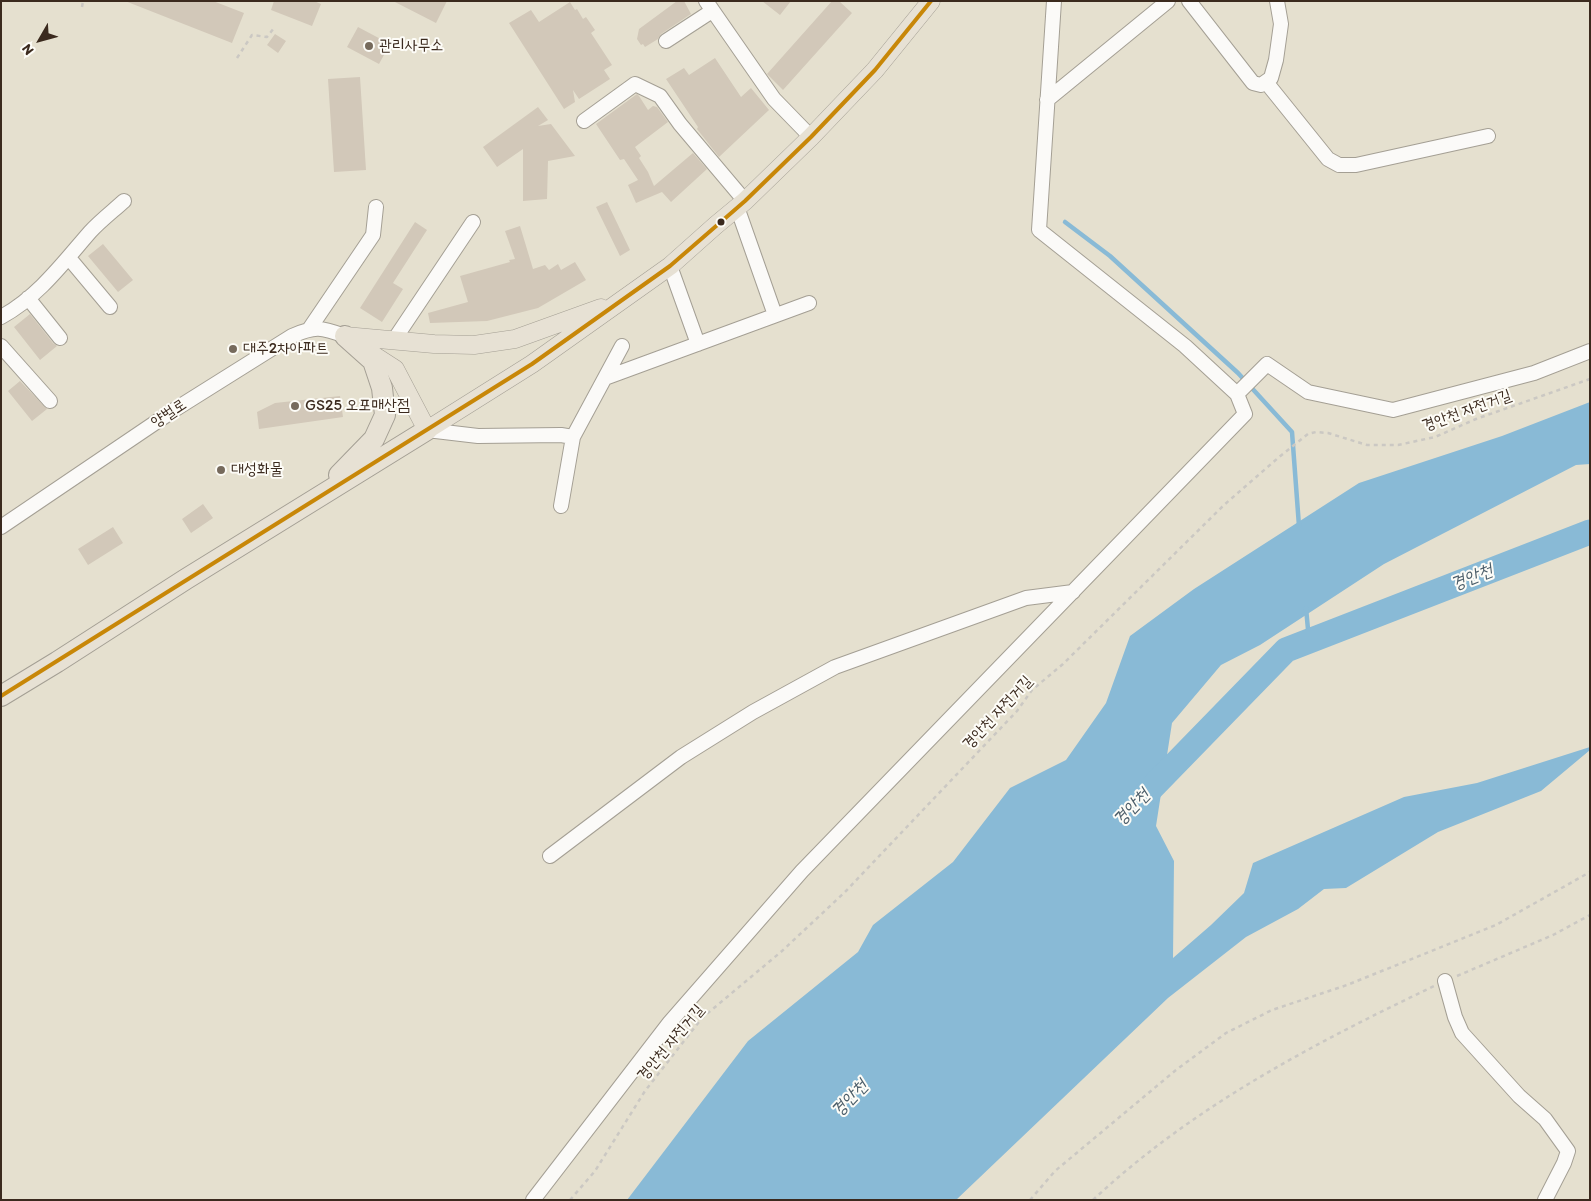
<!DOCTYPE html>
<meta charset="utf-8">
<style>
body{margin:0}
#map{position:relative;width:1591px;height:1201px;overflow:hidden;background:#e5e0cf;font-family:Itim,sans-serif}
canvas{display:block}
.frame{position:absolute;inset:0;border:2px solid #3b2a1e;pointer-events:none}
.north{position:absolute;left:15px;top:15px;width:50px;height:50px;-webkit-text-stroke:4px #fdfcf7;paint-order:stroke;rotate:232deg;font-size:14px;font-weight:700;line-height:20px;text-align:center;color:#3b2a1e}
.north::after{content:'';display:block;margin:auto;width:18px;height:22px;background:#3b2a1e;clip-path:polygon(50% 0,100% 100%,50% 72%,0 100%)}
</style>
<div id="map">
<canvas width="1591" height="1201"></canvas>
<div class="frame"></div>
<div class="north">N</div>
</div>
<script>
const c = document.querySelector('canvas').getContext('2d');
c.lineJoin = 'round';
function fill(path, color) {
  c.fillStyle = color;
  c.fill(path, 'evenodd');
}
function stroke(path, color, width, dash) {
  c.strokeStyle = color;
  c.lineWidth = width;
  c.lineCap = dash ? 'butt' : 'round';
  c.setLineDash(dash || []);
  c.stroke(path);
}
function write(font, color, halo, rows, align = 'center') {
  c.font = font + ' Itim,"Poor Story",sans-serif';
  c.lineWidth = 4;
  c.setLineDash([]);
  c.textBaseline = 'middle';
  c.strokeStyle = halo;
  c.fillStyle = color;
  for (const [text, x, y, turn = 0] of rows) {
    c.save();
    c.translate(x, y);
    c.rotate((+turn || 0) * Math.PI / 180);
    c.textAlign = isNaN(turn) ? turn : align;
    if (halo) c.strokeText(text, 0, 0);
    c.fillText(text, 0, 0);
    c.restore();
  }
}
const water = new Path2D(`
 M 1590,402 L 1590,464 L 1576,465 L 1384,564 L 1260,645 L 1221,665 L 1172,723 L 1156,826 L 1174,861 L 1173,958 L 1211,925 L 1244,893 L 1253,863 L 1404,797 L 1477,783 L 1590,747 L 1590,750 L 1541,791 L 1438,832 L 1346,888 L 1324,889 L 1298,909 L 1246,937 L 1168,998 L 956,1200 L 627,1200 L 748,1041 L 858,952 L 873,925 L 953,862 L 1010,788 L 1066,760 L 1106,703 L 1130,636 L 1194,589 L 1359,483 L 1502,436 Z`);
const stream = new Path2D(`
 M 1065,222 L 1110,256 L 1238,373 L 1292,432 L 1299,526
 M 1306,608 L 1309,640`);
const river = new Path2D(`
 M 1140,800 L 1286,650 L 1590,532`);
const building = new Path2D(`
 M 125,1 L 213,1 L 244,13 L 232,43 Z
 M 274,1 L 314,1 L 321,4 L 312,26 L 271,10 Z
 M 393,1 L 447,1 L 436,23 Z
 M 677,1 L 684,1 L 691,14 L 661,34 L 658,39 L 645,47 L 643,44 L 641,45 L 637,39 L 639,29 Z
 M 762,1 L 791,1 L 780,15 Z
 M 832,1 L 839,1 L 852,13 L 783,90 L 767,74 Z
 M 570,2 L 575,10 L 577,9 L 583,19 L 586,17 L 595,30 L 591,33 L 612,65 L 604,70 L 610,79 L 579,99 L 573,90 L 575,102 L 564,109 L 509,23 L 531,10 L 539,22 Z
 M 358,27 L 390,44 L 379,64 L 347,47 Z
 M 275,34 L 286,41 L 278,53 L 267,45 Z
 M 715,58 L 741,97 L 751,88 L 769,110 L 719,157 L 697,129 L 698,127 L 666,79 L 684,68 L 689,75 Z
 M 360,77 L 366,170 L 334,172 L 328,79 Z
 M 637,94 L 639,96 L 648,110 L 653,106 L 657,107 L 668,122 L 635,147 L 641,156 L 639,158 L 648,172 L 654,186 L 693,153 L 707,169 L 671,202 L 662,192 L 636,203 L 628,185 L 638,180 L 624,159 L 620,160 L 596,124 Z
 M 538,107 L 548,120 L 538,126 L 551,124 L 575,156 L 548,161 L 547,199 L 523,201 L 523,149 L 497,167 L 483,147 Z
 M 607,202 L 630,250 L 620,256 L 596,207 Z
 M 415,222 L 427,230 L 393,283 L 403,289 L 382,322 L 360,308 Z
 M 520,226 L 533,269 L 545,265 L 549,270 L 558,264 L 561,270 L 575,262 L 586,280 L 538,308 L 487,321 L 430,323 L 428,313 L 468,302 L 460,276 L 510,262 L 509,260 L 515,259 L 505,231 Z
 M 103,244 L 133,280 L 118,292 L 88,256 Z
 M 30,314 L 53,343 L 57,346 L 40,360 L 14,327 Z
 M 20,381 L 47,409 L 32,421 L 8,391 Z
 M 340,396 L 343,417 L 259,429 L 257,412 L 275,403 Z
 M 203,504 L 213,518 L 191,533 L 182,519 Z
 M 113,527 L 123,543 L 88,565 L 78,549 Z`);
const path = new Path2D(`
 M 82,7 L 83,1
 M 237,58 L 252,35 L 267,37 L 274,28
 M 1457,976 L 1553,935 L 1590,915
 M 570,1200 L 595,1171 L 645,1091 L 702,1018 L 782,951 L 845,892 L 1017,711 L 1032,690 L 1063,664 L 1224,505 L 1278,458 L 1308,434 L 1316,432 L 1328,433 L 1367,445 L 1398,445 L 1435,437 L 1476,419 L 1590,379
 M 1030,1200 L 1055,1171 L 1176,1070 L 1226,1033 L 1272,1010 L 1347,985 L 1496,925 L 1590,872
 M 1093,1200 C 1192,1107 1313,1044 1434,986`);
const minor = new Path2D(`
 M 706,1 L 774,99 L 811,137
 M 1189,1 L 1253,83 L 1261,85 L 1271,78 L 1276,60 L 1281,24 L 1277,1
 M 666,41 L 712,11
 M 1266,82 L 1328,159 L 1339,165 L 1356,165 L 1488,136
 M 1047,100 L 1168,1
 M 584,121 L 635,84 L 660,96 L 680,124 L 745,201
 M 737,207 L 775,315
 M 69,258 L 110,307
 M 670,266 L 698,344
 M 28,298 L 60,338
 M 1,317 C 38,297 63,263 90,232 C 100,221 113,211 124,201
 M 310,328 L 373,235 L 376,207
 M 394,340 L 473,222
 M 1,346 L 50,401
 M 605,378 L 809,303
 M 1237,394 L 1267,364 L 1308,392 L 1393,410 L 1534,373 L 1590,351
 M 427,430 L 478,436 L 561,435 L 573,437 L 561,506
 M 573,437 L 622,346
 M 1,527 L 174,410 L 292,336 C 315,326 321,327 345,336
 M 550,856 L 681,757 L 753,712 L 835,667 L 1026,598 L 1073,592
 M 1445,981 L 1455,1017 L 1462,1033 L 1519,1096 L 1545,1119 L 1568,1151 L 1564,1163 L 1545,1200
 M 533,1200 L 670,1022 L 802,871 L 1245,414 L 1237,394 L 1185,346 L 1039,230 L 1054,1`);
const major = new Path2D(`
 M 345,336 L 434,344 L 474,345 L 515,339 L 601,308
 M 364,349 L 395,369 L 427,430 L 532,364 L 670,266 L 716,225 L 745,201 L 811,137 L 875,70 L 931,1`);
const highway = new Path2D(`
 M 339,475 L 374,439 L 385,415 L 382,388 L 373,361 L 345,336
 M 1,696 L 57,662 L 186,579 L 427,430`);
const bus1 = new Path2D(`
 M 1,696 L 532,364 L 670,266 L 745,201 L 811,137 L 875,70 L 931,1`);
const markers = [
 [369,46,5,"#766a5c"],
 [721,222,4.5,"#3b2a1e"],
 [233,349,5,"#766a5c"],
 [295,406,5,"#766a5c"],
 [221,470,5,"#766a5c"]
];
const poiNames = [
 ["관리사무소",379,46],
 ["대주2차아파트",243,349],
 ["GS25 오포매산점",305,406],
 ["대성화물",231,470]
];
const streetNames = [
 ["경안천 자전거길",1467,411,-20],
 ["양벌로",169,414,-33],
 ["경안천 자전거길",998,713,-47],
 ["경안천 자전거길",671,1043,-50]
];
const waterNames = [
 ["경안천",1472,578,-21],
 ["경안천",1132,808,-46],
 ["경안천",850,1099,-46]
];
fill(water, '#89bad6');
stroke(stream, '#89bad6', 4.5);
stroke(river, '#89bad6', 25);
fill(building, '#d2c8b9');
stroke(minor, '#a49f94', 16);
stroke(major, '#a49f94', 19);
stroke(highway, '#a49f94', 22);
stroke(path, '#cbc8c3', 2.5, [4, 4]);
stroke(minor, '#fbfaf8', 14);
stroke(major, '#e7e1d4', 18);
stroke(highway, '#e7e1d4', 20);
stroke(bus1, '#c88708', 4);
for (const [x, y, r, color] of markers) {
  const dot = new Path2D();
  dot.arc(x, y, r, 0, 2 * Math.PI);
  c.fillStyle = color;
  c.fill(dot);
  stroke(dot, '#fdfcf7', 2);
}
write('16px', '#3b2a1e', '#fdfcf7', poiNames, 'left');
write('16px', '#3b2a1e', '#fdfcf7', streetNames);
write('italic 18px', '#4b5d69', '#fdfcf7', waterNames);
</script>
